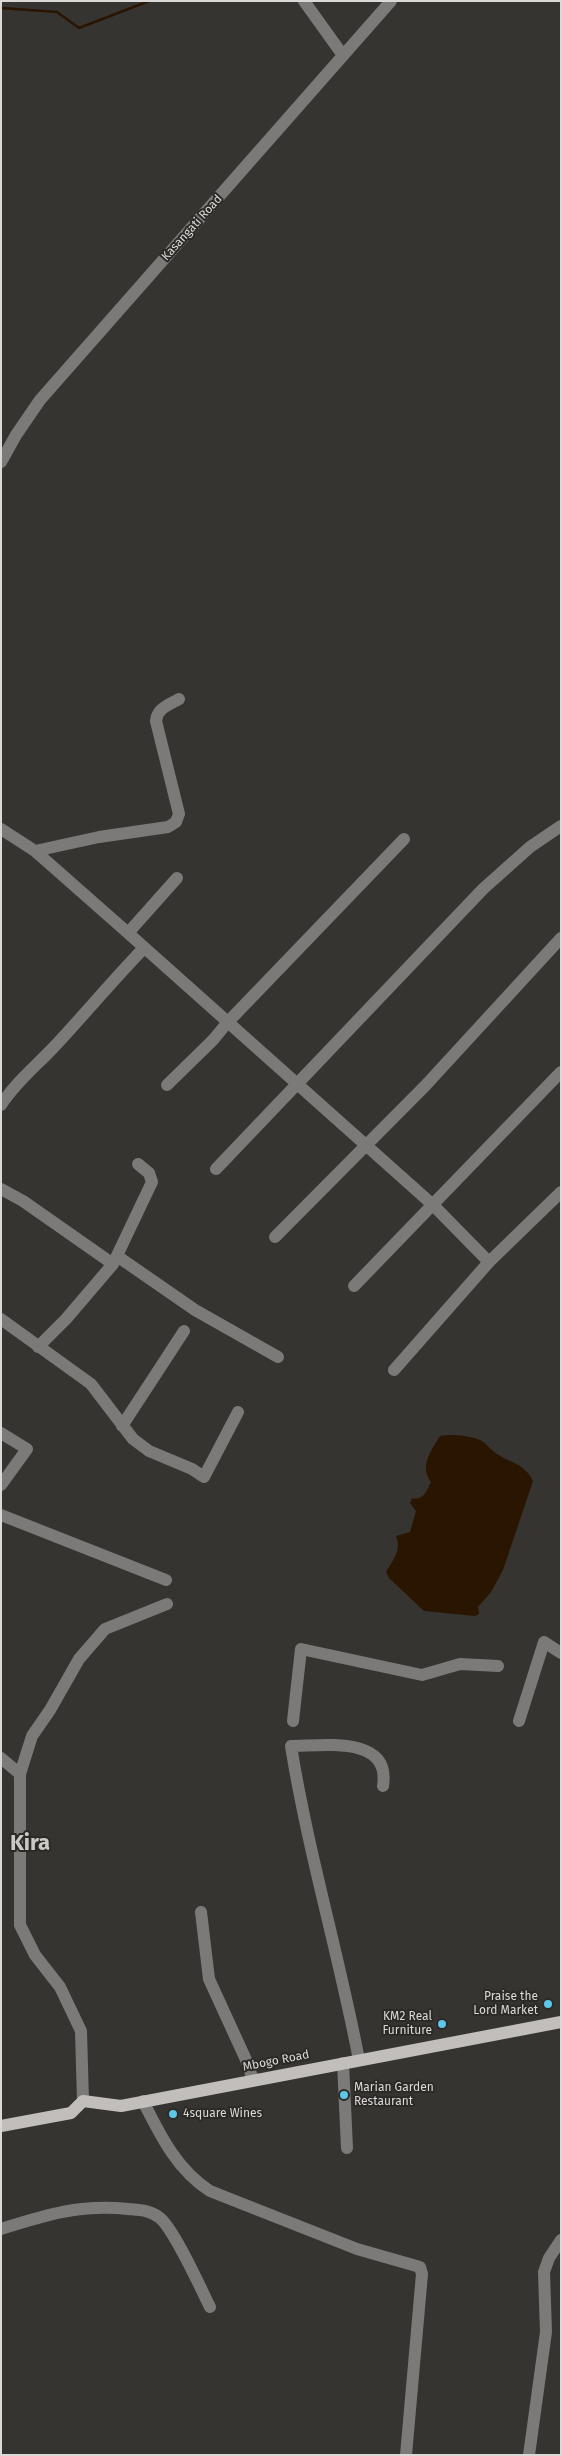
<!DOCTYPE html>
<style>
body{margin:0}
#map{position:relative;width:562px;height:2456px;overflow:hidden;background:#363431;font-family:"Fira Sans",sans-serif}
canvas{display:block}
.frame{position:absolute;inset:0;border:2px solid #dad9d7;pointer-events:none}
</style>
<div id="map">
<canvas width="562" height="2456"></canvas>
<div class="frame"></div>
</div>
<script>
const c = document.querySelector('canvas').getContext('2d');
c.lineJoin = 'round';
function fill(path, color) {
  c.fillStyle = color;
  c.fill(path, 'evenodd');
}
function stroke(path, color, width, dash) {
  c.strokeStyle = color;
  c.lineWidth = width;
  c.lineCap = dash ? 'butt' : 'round';
  c.setLineDash(dash || []);
  c.stroke(path);
}
function write(font, color, halo, rows, align = 'center') {
  c.font = font + ' "Fira Sans",sans-serif';
  c.lineWidth = 4;
  c.setLineDash([]);
  c.textBaseline = 'middle';
  c.strokeStyle = halo;
  c.fillStyle = color;
  for (const [text, x, y, turn = 0] of rows) {
    c.save();
    c.translate(x, y);
    c.rotate((+turn || 0) * Math.PI / 180);
    c.textAlign = isNaN(turn) ? turn : align;
    if (halo) c.strokeText(text, 0, 0);
    c.fillText(text, 0, 0);
    c.restore();
  }
}
const water = new Path2D(`
 M 448,1435 C 458,1435 473,1436 482,1441 C 487,1444 491,1450 497,1454 C 511,1463 525,1464 533,1481 L 503,1570 L 491,1592 L 478,1607 L 479,1614 L 475,1616 L 424,1611 L 389,1578 L 386,1572 C 393,1560 402,1550 396,1536 L 410,1532 L 416,1511 L 410,1503 L 412,1498 C 423,1501 427,1491 431,1482 C 419,1466 431,1451 440,1436 Z`);
const stream = new Path2D(`
 M 1,8 L 57,12 L 79,28 L 149,1`);
const minor = new Path2D(`
 M 304,1 L 342,54
 M 1,462 L 16,435 L 40,400 L 391,1
 M 1,829 L 35,851 L 128,933 L 433,1205 L 489,1262 L 561,1192
 M 35,851 L 99,837 L 168,827 L 176,822 L 179,814 L 156,721 C 157,708 169,705 179,699
 M 128,933 L 177,878
 M 167,1085 L 213,1040 L 227,1023 L 404,839
 M 1,1105 C 16,1082 35,1067 53,1048 C 84,1015 113,980 144,948
 M 216,1169 L 483,889 L 530,847 L 561,826
 M 1,1189 L 23,1201 L 113,1264
 M 275,1237 L 425,1086 L 561,938
 M 117,1256 L 195,1310 L 278,1357
 M 354,1286 L 561,1072
 M 1,1319 L 91,1384 L 133,1439 L 149,1451 L 192,1469 L 204,1477 L 238,1412
 M 38,1347 L 66,1319 L 113,1264 L 152,1182 L 149,1173 L 138,1164
 M 394,1370 L 489,1262
 M 122,1426 L 184,1331
 M 1,1433 L 27,1449 L 1,1485
 M 1,1515 L 166,1580
 M 293,1721 L 301,1649 L 422,1675 L 460,1664 L 498,1666
 M 519,1721 L 544,1642 L 561,1653
 M 1,1758 L 20,1774
 M 201,1912 L 209,1979 L 247,2062 L 253,2080
 M 359,2060 C 339,1955 308,1852 291,1746 C 323,1746 391,1735 383,1786
 M 343,2063 L 347,2148
 M 83,2101 L 81,2031 L 60,1987 L 35,1955 L 20,1925 L 20,1774 L 32,1736 L 50,1710 L 79,1659 L 105,1629 L 167,1604
 M 143,2101 C 160,2135 177,2170 210,2191 L 357,2249 L 420,2267 L 422,2274 L 406,2455
 M 1,2229 C 45,2215 80,2204 128,2209 C 139,2210 151,2210 160,2218 C 175,2231 200,2287 210,2307
 M 529,2455 L 546,2332 L 544,2272 L 549,2258 L 561,2240`);
const major = new Path2D(`
 M 1,2126 L 71,2113 L 83,2101 L 121,2106 L 561,2022`);
const markers = [
 [548,2004,5,"#5cc7e8"],
 [442,2024,5,"#5cc7e8"],
 [344,2095,5,"#5cc7e8"],
 [173,2114,5,"#5cc7e8"]
];
const streetNames = [
 ["Kasangati Road",192,228,-48],
 ["Mbogo Road",276,2061,-11]
];
const poiNames = [
 ["Praise the",538,1997],
 ["Lord Market",538,2011],
 ["KM2 Real",432,2017],
 ["Furniture",432,2031],
 ["Marian Garden",354,2088,"left"],
 ["Restaurant",354,2102,"left"],
 ["4square Wines",183,2114,"left"]
];
const townNames = [
 ["Kira",30,1844]
];
fill(water, '#291500');
stroke(stream, '#291500', 2.5);
stroke(minor, '#7b7a78', 12);
stroke(major, '#c1bebc', 12);
for (const [x, y, r, color] of markers) {
  const dot = new Path2D();
  dot.arc(x, y, r, 0, 2 * Math.PI);
  c.fillStyle = color;
  c.fill(dot);
  stroke(dot, '#2c2a27', 2);
}
write('12px', '#dad9d7', '#2c2a27', streetNames);
write('12px', '#dad9d7', '#2c2a27', poiNames, 'right');
write('bold 22px', '#cbc9c5', '#2c2a27', townNames);
</script>
